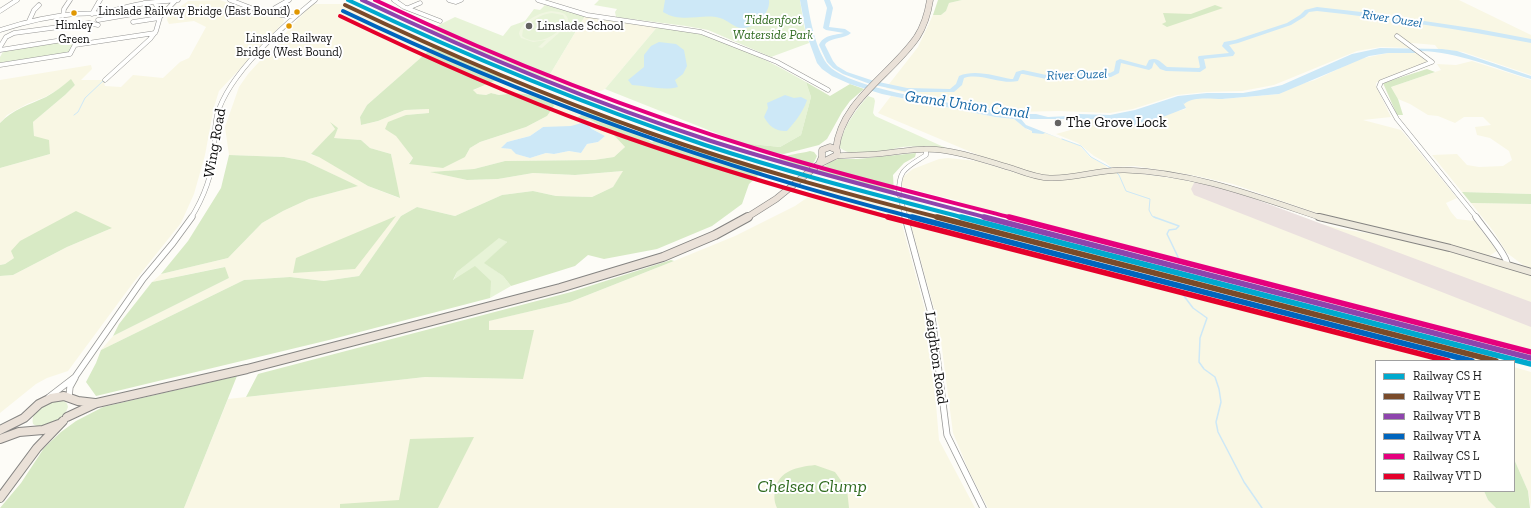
<!DOCTYPE html>
<style>
body{margin:0}
#map{position:relative;width:1531px;height:508px;overflow:hidden;background:#fdfcf7;font-family:"Zilla Slab",serif}
canvas{display:block}
.legend{position:absolute;left:1375px;top:360px;width:140px;height:132px;box-sizing:border-box;background:#fff;border:1px solid #a0a0a0;margin:0;padding:5px 7px;list-style:none;font-size:12px;color:#111}
.legend li{display:flex;align-items:center;gap:8px;height:20px}
.legend b{width:20px;border:1px solid #a0a0a0}
</style>
<div id="map">
<canvas width="1531" height="508"></canvas>
<ul class="legend">
<li><b style="height:5px;background:#00a9ce"></b>Railway CS H</li>
<li><b style="height:5px;background:#7a4b2a"></b>Railway VT E</li>
<li><b style="height:5px;background:#8e44ad"></b>Railway VT B</li>
<li><b style="height:5px;background:#0065bd"></b>Railway VT A</li>
<li><b style="height:5px;background:#e5007d"></b>Railway CS L</li>
<li><b style="height:5px;background:#e4002b"></b>Railway VT D</li>
</ul>
</div>
<script>
const c = document.querySelector('canvas').getContext('2d');
c.lineJoin = 'round';
function fill(path, color) {
  c.fillStyle = color;
  c.fill(path, 'evenodd');
}
function stroke(path, color, width, dash) {
  c.strokeStyle = color;
  c.lineWidth = width;
  c.lineCap = dash ? 'butt' : 'round';
  c.setLineDash(dash || []);
  c.stroke(path);
}
function write(font, color, halo, rows, align = 'center') {
  c.font = font + ' "Zilla Slab",serif';
  c.lineWidth = 4;
  c.setLineDash([]);
  c.textBaseline = 'middle';
  c.strokeStyle = halo;
  c.fillStyle = color;
  for (const [text, x, y, turn = 0] of rows) {
    c.save();
    c.translate(x, y);
    c.rotate((+turn || 0) * Math.PI / 180);
    c.textAlign = isNaN(turn) ? turn : align;
    if (halo) c.strokeText(text, 0, 0);
    c.fillText(text, 0, 0);
    c.restore();
  }
}
const farmland = new Path2D(`
 M 220,0 L 250,11 L 281,17 L 284,20 L 283,23 L 219,91 L 214,107 L 205,155 L 194,194 L 181,223 L 133,283 L 68,371 L 47,378 L 36,384 L 0,413 L 0,276 L 13,275 L 67,247 L 112,228 L 14,258 L 5,264 L 0,265 L 0,168 L 50,154 L 34,136 L 33,122 L 65,95 L 75,85 L 71,80 L 59,89 L 45,97 L 27,104 L 7,115 L 0,123 L 0,80 L 91,65 L 92,69 L 81,80 L 103,80 L 105,86 L 121,87 L 133,75 L 163,78 L 180,62 L 189,58 L 206,27 L 194,21 L 169,24 L 167,20 L 168,16 L 188,1 Z
 M 962,0 L 1459,0 L 1531,35 L 1531,75 L 1463,52 L 1438,49 L 1435,45 L 1412,43 L 1406,44 L 1410,48 L 1381,47 L 1357,51 L 1274,85 L 1242,91 L 1206,92 L 1177,95 L 1133,109 L 1110,113 L 1059,111 L 1012,112 L 911,94 L 886,88 L 918,47 L 933,15 L 941,15 L 946,11 L 949,3 Z
 M 312,4 L 346,4 L 380,23 L 433,47 L 367,105 L 360,117 L 361,125 L 378,121 L 405,110 L 429,109 L 429,113 L 406,115 L 385,129 L 396,135 L 413,158 L 409,163 L 465,157 L 470,148 L 480,142 L 526,127 L 547,116 L 533,95 L 516,93 L 499,95 L 491,93 L 486,95 L 477,94 L 472,91 L 504,77 L 589,110 L 578,116 L 589,119 L 610,131 L 625,147 L 614,157 L 594,160 L 505,161 L 474,169 L 432,172 L 467,180 L 498,179 L 533,173 L 575,175 L 624,171 L 613,187 L 592,197 L 556,196 L 533,191 L 502,195 L 455,216 L 417,207 L 401,216 L 359,276 L 324,281 L 290,277 L 244,280 L 101,350 L 113,336 L 229,278 L 224,267 L 152,282 L 161,274 L 228,258 L 262,223 L 283,211 L 309,199 L 357,186 L 305,161 L 284,157 L 229,155 L 225,127 L 239,87 L 248,74 ZM 585,122 L 592,129 L 605,136 L 598,142 L 587,144 L 581,153 L 569,151 L 554,154 L 546,153 L 530,158 L 517,154 L 511,149 L 502,148 L 507,142 L 530,136 L 543,127 L 571,127 ZM 331,124 L 338,128 L 333,138 L 361,140 L 370,148 L 391,154 L 399,198 L 368,186 L 319,156 L 311,155 L 335,129 Z
 M 585,16 L 618,22 L 658,26 L 605,89 L 601,91 L 583,89 L 579,93 L 546,81 Z
 M 1388,53 L 1419,53 L 1428,60 L 1428,62 L 1423,66 L 1383,79 L 1376,83 L 1376,86 L 1391,117 L 1363,120 L 1401,130 L 1457,198 L 1446,203 L 1451,212 L 1457,219 L 1474,221 L 1497,251 L 1489,256 L 1417,236 L 1331,218 L 1233,184 L 1192,175 L 1135,166 L 1111,167 L 1105,162 L 1094,156 L 1078,143 L 1056,134 L 1085,126 L 1085,122 L 1089,122 L 1093,117 L 1109,128 L 1186,109 L 1178,99 L 1213,98 L 1222,99 L 1279,94 L 1294,86 L 1315,80 L 1359,59 Z
 M 1472,61 L 1531,80 L 1531,194 L 1462,192 L 1432,155 L 1457,154 L 1467,165 L 1479,167 L 1503,166 L 1512,160 L 1509,151 L 1490,138 L 1477,135 L 1475,127 L 1491,125 L 1483,117 L 1464,117 L 1455,123 L 1438,116 L 1428,115 L 1410,104 L 1398,99 L 1391,87 L 1441,70 L 1437,64 L 1456,65 Z
 M 891,96 L 995,117 L 1014,119 L 1028,130 L 1045,133 L 1079,145 L 1090,157 L 1100,162 L 1108,168 L 1067,175 L 1046,175 L 1025,172 L 978,155 L 878,113 Z
 M 948,158 L 977,161 L 1029,177 L 1050,181 L 1088,177 L 1119,171 L 1178,179 L 1215,187 L 1251,198 L 1308,221 L 1342,229 L 1385,236 L 1444,250 L 1531,275 L 1531,356 L 1323,302 L 1210,268 L 1139,252 L 961,207 L 959,201 L 903,187 L 901,182 L 904,176 L 913,169 L 939,159 Z
 M 824,186 L 897,206 L 929,325 L 926,334 L 934,380 L 939,440 L 975,508 L 184,508 L 228,399 L 425,377 L 523,379 L 489,330 L 488,321 L 570,302 L 674,261 L 735,236 L 795,206 Z
 M 1471,203 L 1531,204 L 1531,268 L 1523,265 L 1507,253 L 1494,232 Z
 M 907,211 L 1259,305 L 1306,313 L 1490,361 L 1376,361 L 1376,491 L 1484,491 L 1488,500 L 1496,508 L 988,508 L 969,471 L 953,433 L 939,326 Z
 M 1514,367 L 1531,372 L 1531,508 L 1528,491 L 1514,459 Z`);
const green = new Path2D(`
 M 599,0 L 800,0 L 804,26 L 809,43 L 771,57 L 708,30 L 686,26 L 616,17 L 615,12 L 617,9 L 594,5 Z
 M 545,5 L 585,16 L 546,81 L 467,49 L 429,30 L 455,17 L 503,36 L 511,26 L 525,21 L 534,9 L 540,10 Z
 M 658,26 C 672,29 687,30 700,34 C 737,45 773,63 806,82 L 811,97 L 801,135 L 780,147 L 741,143 L 605,89 Z
 M 76,39 L 70,53 L 0,64 L 0,57 L 4,50 Z
 M 868,96 L 874,98 L 875,101 L 873,113 L 875,116 L 946,148 C 931,147 917,146 902,147 C 884,150 855,161 839,147 C 844,126 854,112 868,96 Z
 M 499,237 L 507,242 L 485,263 L 503,276 L 511,286 L 490,298 L 490,281 L 453,281 L 457,272 Z
 M 58,400 C 64,401 67,401 68,407 C 64,420 45,433 33,424 C 30,410 47,402 58,400 Z`);
const forest = new Path2D(`
 M 938,0 L 962,0 L 949,3 L 946,11 L 941,15 L 933,15 Z
 M 1215,5 L 1223,8 L 1167,27 L 1162,24 L 1166,22 L 1163,13 L 1191,14 Z
 M 433,47 L 504,77 L 473,90 L 477,94 L 486,95 L 491,93 L 499,95 L 516,93 L 533,95 L 552,101 L 554,106 L 547,116 L 526,127 L 480,142 L 470,148 L 465,157 L 443,168 L 409,164 L 413,158 L 396,136 L 385,129 L 388,122 L 406,115 L 429,113 L 429,109 L 405,110 L 378,121 L 361,125 L 360,117 L 367,105 Z
 M 1427,69 L 1435,72 L 1391,87 L 1398,99 L 1403,115 L 1397,115 L 1383,83 Z
 M 71,79 L 75,85 L 65,95 L 33,122 L 34,136 L 49,140 L 50,154 L 0,168 L 0,123 C 13,109 29,105 46,97 C 55,92 63,86 71,79 Z
 M 806,82 L 830,96 L 850,84 L 864,89 L 850,101 L 842,112 L 827,139 L 819,145 L 784,154 L 774,153 L 741,143 L 780,147 L 801,135 L 811,97 Z
 M 589,110 L 614,121 L 652,142 L 657,139 L 764,170 L 749,184 L 742,204 L 712,226 L 657,249 L 604,259 L 588,255 L 575,266 L 511,286 L 503,276 L 484,263 L 507,242 L 499,238 L 457,272 L 453,280 L 475,266 L 491,281 L 490,298 L 329,340 L 96,396 L 86,382 L 96,363 L 101,350 L 244,280 L 290,277 L 324,281 L 359,276 L 401,216 L 417,207 L 455,216 L 502,195 L 533,191 L 556,196 L 592,197 L 613,187 L 623,171 L 575,175 L 533,173 L 498,179 L 467,180 L 430,172 L 474,169 L 505,161 L 594,160 L 614,157 L 625,147 L 610,131 L 589,119 L 578,121 L 578,117 Z
 M 330,122 L 338,128 L 334,138 L 361,140 L 370,148 L 391,154 L 400,198 L 368,186 L 319,157 L 311,154 L 335,129 Z
 M 810,151 L 814,152 L 817,156 L 814,162 L 808,168 L 777,160 C 784,154 801,154 810,151 Z
 M 916,153 L 915,157 L 904,163 L 893,175 L 894,193 L 817,172 L 830,162 L 838,159 L 858,159 Z
 M 229,155 L 284,157 L 305,161 L 358,186 L 309,199 L 283,211 L 262,223 L 228,258 L 161,274 L 188,241 L 221,188 Z
 M 1462,192 L 1531,194 L 1531,204 L 1471,203 Z
 M 76,211 L 112,228 L 67,247 L 13,275 L 0,276 L 0,265 L 5,264 L 14,258 L 11,251 L 20,241 Z
 M 396,216 L 355,269 L 293,273 L 296,258 Z
 M 671,260 L 674,261 L 570,302 L 489,321 L 489,330 L 534,330 L 523,379 L 425,377 L 246,397 L 258,374 L 571,292 Z
 M 225,267 L 229,278 L 113,336 L 119,324 L 152,282 Z
 M 237,376 L 184,508 L 0,508 L 21,483 L 44,448 L 61,432 L 76,421 L 103,407 Z
 M 474,437 L 438,508 L 340,508 L 340,504 L 399,500 L 410,439 Z
 M 1514,459 L 1528,491 L 1530,508 L 1496,508 L 1488,500 L 1484,491 L 1514,491 Z
 M 815,465 L 835,472 L 847,489 L 849,508 L 777,508 C 774,501 774,497 775,490 C 779,470 798,467 815,465 Z`);
const pitch = new Path2D(`
 M 551,11 C 563,12 568,13 569,24 L 542,48 L 538,47 L 546,40 L 533,42 L 521,38 L 519,34 C 521,21 539,13 551,11 ZM 552,13 L 563,15 L 566,21 C 559,35 536,48 522,36 L 523,30 C 531,21 540,14 552,13 Z`);
const water = new Path2D(`
 M 665,0 L 769,0 C 771,12 755,29 742,28 C 734,28 728,20 720,18 C 701,13 683,24 663,12 Z
 M 800,0 L 807,0 C 810,19 816,52 829,66 C 854,92 978,107 1017,114 L 1036,114 L 1048,117 L 1070,116 L 1079,114 L 1110,115 L 1135,110 L 1178,96 L 1207,93 L 1243,93 L 1260,90 L 1282,85 L 1352,54 L 1380,48 L 1442,49 L 1457,51 L 1531,76 L 1531,79 C 1494,68 1459,52 1420,51 L 1417,53 L 1388,53 L 1369,56 L 1279,94 L 1222,99 C 1212,99 1193,96 1184,104 L 1182,101 L 1186,108 L 1142,125 L 1109,128 L 1095,119 L 1021,119 L 1026,125 L 1064,140 L 1045,133 L 1043,134 L 1032,133 L 1032,131 L 1025,128 L 1014,119 L 995,117 L 882,94 L 850,84 L 832,76 L 822,69 L 817,63 L 806,33 Z
 M 659,42 L 676,44 L 684,50 L 687,66 L 683,74 L 675,80 L 678,87 C 663,91 648,86 632,85 L 628,80 L 644,67 L 644,55 L 651,46 Z
 M 785,95 L 794,98 L 801,97 L 807,100 C 803,112 795,122 787,131 C 776,132 769,126 764,117 L 768,108 L 767,103 Z
 M 585,122 L 592,129 L 605,136 L 598,142 L 587,144 L 581,153 L 569,151 L 554,154 L 546,153 L 530,158 L 516,154 L 511,149 L 501,148 L 507,142 L 530,136 L 543,127 L 571,126 Z`);
const streamFar1 = new Path2D(`
 M 74,115 L 78,112 L 85,98 L 103,81
 M 1062,139 L 1081,146 L 1091,157 L 1111,168
 M 1116,172 L 1119,175 L 1126,191 L 1150,199 L 1149,210 L 1152,216 L 1156,218`);
const stream = new Path2D(`
 M 1154,217 L 1179,226 L 1176,229 L 1169,230 L 1167,234 L 1179,259 L 1178,288 L 1193,308 L 1207,318 L 1200,338 L 1199,362 L 1204,369 L 1215,377 L 1219,389 L 1221,402 L 1216,422 L 1218,432 L 1244,482 L 1262,508`);
const river = new Path2D(`
 M 824,0 L 830,0 L 833,8 L 829,27 L 845,29 L 851,33 C 844,39 834,37 826,43 L 825,45 L 833,61 L 837,66 L 847,72 L 874,81 L 907,88 L 950,89 L 956,84 L 959,76 C 975,69 995,76 1011,79 L 1013,79 L 1016,72 L 1023,70 L 1051,76 L 1073,73 L 1110,73 L 1114,71 L 1116,61 L 1120,59 L 1146,66 L 1149,60 C 1158,57 1160,62 1167,67 L 1199,68 L 1200,67 L 1198,57 L 1199,56 L 1229,53 L 1222,46 L 1224,42 L 1235,40 L 1287,23 L 1300,15 L 1305,10 L 1317,7 L 1370,13 L 1478,29 L 1531,39 L 1531,43 C 1460,29 1389,19 1317,11 L 1309,12 L 1304,17 L 1291,25 L 1238,43 L 1229,45 L 1235,53 L 1233,56 L 1204,59 L 1206,68 L 1200,72 L 1166,71 L 1160,69 L 1154,62 L 1152,68 L 1149,70 L 1121,63 L 1119,73 L 1111,77 L 1073,77 L 1051,80 L 1023,74 L 1021,74 L 1018,81 C 1001,85 980,72 964,78 L 962,85 L 954,92 L 907,92 L 870,84 L 843,74 L 833,68 L 827,62 L 819,45 C 823,35 835,35 844,33 L 826,30 L 823,28 L 827,8 Z`);
const runway = new Path2D(`
 M 1204,180 L 1531,302 L 1531,327 L 1194,195 L 1191,189 L 1194,183 Z`);
const minorTunnel = new Path2D(`
 M 899,195 L 902,204`);
const minorFar1 = new Path2D(`
 M 230,0 L 259,11 L 293,17
 M 394,0 L 404,7 L 440,21
 M 449,0 L 456,2 L 461,0
 M 538,0 L 587,15 L 701,32 L 777,62 L 828,90
 M 144,3 L 178,0
 M 155,3 L 160,12 L 164,12
 M 275,8 L 289,0
 M 408,8 L 420,3
 M 0,11 L 17,0
 M 92,14 L 100,0
 M 63,16 L 64,9 L 70,0
 M 98,20 L 133,14
 M 29,21 L 34,10 L 39,5
 M 133,22 L 159,18
 M 0,30 C 25,22 49,16 75,14 C 83,13 92,14 100,13 C 117,11 132,4 148,3
 M 1397,36 L 1432,62 L 1381,82 L 1379,87 L 1397,119 L 1477,218
 M 75,45 L 155,33
 M 1,49 L 0,47 L 6,37 L 14,33 L 89,23 L 98,25
 M 0,50 L 75,38 L 78,39 L 70,54 L 0,65
 M 105,80 L 150,39 L 156,31 L 160,17 L 176,0
 M 899,195 C 898,169 906,168 926,155 L 926,151 L 924,149
 M 902,204 L 906,218
 M 191,218 C 204,197 212,176 214,152 C 215,140 214,127 217,115 C 229,73 282,27 315,0`);
const minor = new Path2D(`
 M 905,217 L 932,317 L 947,435 L 983,508
 M 1476,217 C 1482,226 1507,255 1507,264
 M 49,397 L 75,377 L 143,279 L 173,243 L 192,217
 M 69,397 L 70,387 L 75,378`);
const majorFar1 = new Path2D(`
 M 835,156 C 849,155 863,155 877,154 C 898,152 920,147 941,150 C 966,153 990,162 1014,169 C 1025,173 1038,178 1050,178 C 1075,179 1100,169 1125,170 C 1193,172 1258,197 1322,218`);
const major = new Path2D(`
 M 1319,217 L 1450,248 L 1531,272`);
const highwayFar1 = new Path2D(`
 M 830,147 L 837,150 L 837,155 L 819,164 L 822,157 L 822,150 Z
 M 836,149 C 841,101 891,75 917,37 C 924,26 928,13 930,0
 M 746,218 L 776,199 L 819,164`);
const highway = new Path2D(`
 M 67,417 L 97,403 L 247,369 L 560,288 L 663,257 L 715,235 L 748,217
 M 0,430 L 24,418 L 39,404 L 51,398 L 64,396 L 78,401 L 95,403
 M 0,439 L 19,432 L 43,430 L 59,424
 M 0,498 L 37,448 L 63,421`);
const rail1Far1 = new Path2D(`
 M 348,0 C 464,55 583,104 705,145 C 790,173 877,195 965,218`);
const rail1 = new Path2D(`
 M 961,217 L 1531,364`);
const rail2Far1 = new Path2D(`
 M 345,5 C 445,53 546,96 650,133 C 746,167 843,193 941,218`);
const rail2 = new Path2D(`
 M 937,217 L 1496,361`);
const rail3Far1 = new Path2D(`
 M 362,0 C 476,54 591,102 711,141 C 802,170 895,193 988,218`);
const rail3 = new Path2D(`
 M 984,217 L 1531,358`);
const rail4Far1 = new Path2D(`
 M 343,11 C 529,100 716,167 916,218`);
const rail4 = new Path2D(`
 M 912,217 L 1472,361`);
const rail5Far1 = new Path2D(`
 M 375,0 C 500,59 628,110 760,150 C 844,176 928,196 1013,218`);
const rail5 = new Path2D(`
 M 1009,217 L 1531,352`);
const rail6Far1 = new Path2D(`
 M 340,16 C 423,56 508,94 595,126 C 692,162 792,191 892,218`);
const rail6 = new Path2D(`
 M 888,217 L 1448,361`);
const markers = [
 [297,12,3.5,"#e09702"],
 [74,13,3.5,"#e09702"],
 [289,26,3.5,"#e09702"],
 [529,26,4,"#646362"],
 [1058,123,4,"#646362"]
];
const farBusnames = [
 ["Linslade Railway Bridge (East Bound)",290,12,"right"],
 ["Himley",74,26],
 ["Green",74,40],
 ["Linslade Railway",289,39],
 ["Bridge (West Bound)",289,53]
];
const farWaternames = [
 ["River Ouzel",1392,19,9],
 ["River Ouzel",1077,75,-2]
];
const farParknames = [
 ["Tiddenfoot",773,20],
 ["Waterside Park",773,35]
];
const farPoinames = [
 ["Linslade School",537,26]
];
const poiNames = [
 ["The Grove Lock",1066,123]
];
const streetNames = [
 ["Wing Road",215,143,-80],
 ["Leighton Road",936,358,82]
];
const waterNames = [
 ["Grand Union Canal",967,105,8]
];
const nearParknames = [
 ["Chelsea Clump",812,487]
];
fill(farmland, '#f9f7e4');
fill(green, '#e7f3d7');
fill(forest, '#d8eac5');
fill(pitch, '#f0f6e1');
fill(water, '#cde8f7');
stroke(streamFar1, '#cde8f7', 1);
stroke(stream, '#cde8f7', 1.5);
fill(river, '#cde8f7');
fill(runway, '#ebe1df');
stroke(minorTunnel, '#dad9d4', 4, [4, 2]);
stroke(minorFar1, '#979795', 5);
stroke(minor, '#979795', 7);
stroke(majorFar1, '#858482', 6);
stroke(major, '#858482', 8);
stroke(highwayFar1, '#858482', 7);
stroke(highway, '#858482', 10);
stroke(minorFar1, '#fffffe', 4);
stroke(minor, '#fffffe', 5.5);
stroke(majorFar1, '#ede9dc', 5);
stroke(major, '#ede9dc', 6);
stroke(highwayFar1, '#eae1d8', 6);
stroke(highway, '#eae1d8', 8);
stroke(rail1Far1, '#00a9ce', 4);
stroke(rail1, '#00a9ce', 5.5);
stroke(rail2Far1, '#7a4b2a', 4);
stroke(rail2, '#7a4b2a', 5.5);
stroke(rail3Far1, '#8e44ad', 4);
stroke(rail3, '#8e44ad', 5.5);
stroke(rail4Far1, '#0065bd', 4);
stroke(rail4, '#0065bd', 5.5);
stroke(rail5Far1, '#e5007d', 4);
stroke(rail5, '#e5007d', 5.5);
stroke(rail6Far1, '#e4002b', 4);
stroke(rail6, '#e4002b', 5.5);
for (const [x, y, r, color] of markers) {
  const dot = new Path2D();
  dot.arc(x, y, r, 0, 2 * Math.PI);
  c.fillStyle = color;
  c.fill(dot);
  stroke(dot, '#fff', 1.5);
}
write('12px', '#111', '#fff', farBusnames);
write('italic 13px', '#1768a6', '#fff', farWaternames);
write('italic 13px', '#2f6b1f', '#fff', farParknames);
write('13px', '#111', '#fff', farPoinames, 'left');
write('15px', '#111', '#fff', poiNames, 'left');
write('15px', '#111', '#fff', streetNames);
write('italic 16px', '#1768a6', '#fff', waterNames);
write('italic 18px', '#2f6b1f', '#fff', nearParknames);
</script>
